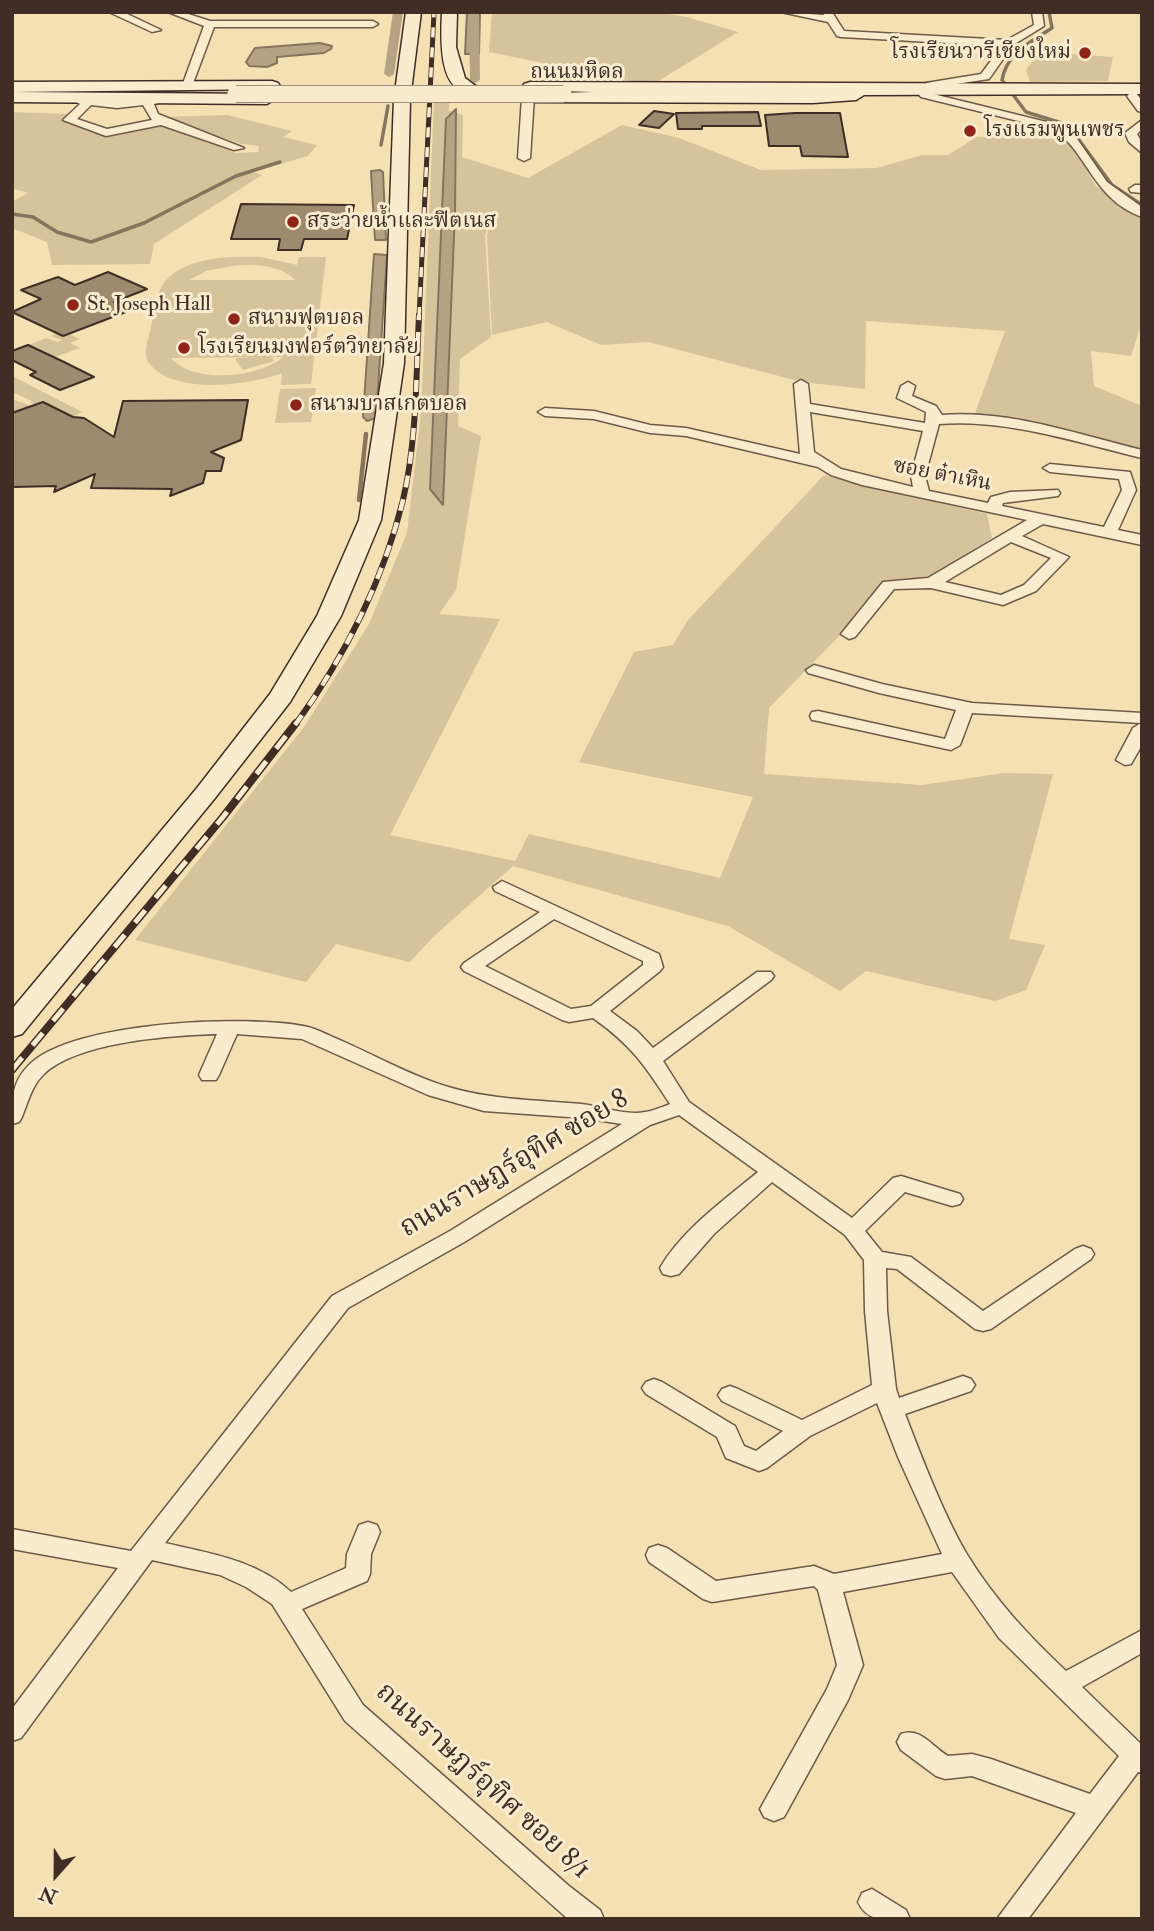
<!DOCTYPE html>
<meta charset="utf-8">
<style>
body{margin:0}
#map{position:relative;width:1154px;height:1931px;overflow:hidden;background:#f5e0b3;font-family:"IM FELL Double Pica",serif}
canvas{display:block}
.frame{position:absolute;inset:0;border:14px solid #402d25;pointer-events:none}
.north{position:absolute;left:21px;top:1840px;width:70px;height:70px;-webkit-text-stroke:5px #f8ebce;paint-order:stroke;rotate:201deg;font-size:19px;font-weight:700;line-height:28px;text-align:center;color:#402d25}
.north::after{content:'';display:block;margin:auto;width:24px;height:32px;background:#402d25;clip-path:polygon(50% 0,100% 100%,50% 72%,0 100%)}
</style>
<div id="map">
<canvas width="1154" height="1931"></canvas>
<div class="frame"></div>
<div class="north">N</div>
</div>
<script>
const c = document.querySelector('canvas').getContext('2d');
c.lineJoin = 'round';
function fill(path, color) {
  c.fillStyle = color;
  c.fill(path, 'evenodd');
}
function stroke(path, color, width, dash) {
  c.strokeStyle = color;
  c.lineWidth = width;
  c.lineCap = dash ? 'butt' : 'round';
  c.setLineDash(dash || []);
  c.stroke(path);
}
function write(font, color, halo, rows, align = 'center') {
  c.font = font + ' "IM FELL Double Pica","Noto Serif Thai",serif';
  c.lineWidth = 6;
  c.setLineDash([]);
  c.textBaseline = 'middle';
  c.strokeStyle = halo;
  c.fillStyle = color;
  for (const [text, x, y, turn = 0] of rows) {
    c.save();
    c.translate(x, y);
    c.rotate((+turn || 0) * Math.PI / 180);
    c.textAlign = isNaN(turn) ? turn : align;
    if (halo) c.strokeText(text, 0, 0);
    c.fillText(text, 0, 0);
    c.restore();
  }
}
const green = new Path2D(`
 M 492,12 L 656,12 L 687,17 L 738,32 L 652,85 L 489,52 Z
 M 1040,52 L 1113,57 L 1108,81 L 1030,82 L 1026,70 Z
 M 434,101 L 449,101 L 449,111 L 463,115 L 462,157 L 528,178 L 622,125 L 679,138 L 761,170 L 877,168 L 922,155 L 948,155 L 977,137 L 1069,139 L 1096,186 L 1142,217 L 1142,322 L 1131,356 L 1091,351 L 1094,386 L 1142,406 L 1142,452 L 974,416 L 1005,331 L 866,321 L 865,389 L 802,382 L 648,342 L 601,345 L 547,322 L 492,335 L 487,235 L 493,209 L 485,235 L 491,337 L 460,359 L 458,426 L 481,436 L 456,590 L 439,614 L 500,619 L 390,835 L 515,861 L 529,834 L 720,878 L 753,797 L 579,762 L 634,652 L 673,645 L 688,620 L 824,475 L 987,514 L 992,538 L 926,580 L 893,581 L 769,708 L 764,774 L 922,785 L 1004,773 L 1053,774 L 1009,939 L 1045,945 L 1026,990 L 995,1001 L 866,971 L 840,991 L 728,926 L 513,866 L 433,937 L 410,962 L 336,944 L 306,982 L 135,940 L 304,727 L 369,624 L 407,533 L 421,413 Z
 M 12,112 L 69,114 L 67,121 L 109,136 L 163,124 L 235,153 L 258,152 L 259,146 L 242,144 L 163,117 L 227,115 L 292,131 L 283,137 L 317,145 L 308,156 L 252,172 L 262,175 L 154,244 L 150,264 L 52,265 L 47,242 L 12,228 L 12,202 L 28,193 L 12,188 Z
 M 261,257 L 297,265 L 299,257 L 326,257 L 311,384 L 281,385 L 282,373 C 251,385 173,396 149,363 C 142,353 149,338 151,327 C 154,313 155,298 162,286 C 180,256 231,256 261,257 ZM 232,266 C 253,264 279,264 295,280 L 189,280 L 206,271 ZM 264,357 L 236,358 L 236,361 L 243,370 L 274,361 L 271,357 L 283,357 C 260,378 192,384 171,358 Z
 M 57,333 L 69,334 L 80,339 L 70,343 L 80,348 L 45,361 L 28,345 L 46,338 L 58,342 L 62,340 L 51,336 Z
 M 14,377 L 82,412 L 72,417 L 12,419 L 12,399 L 31,406 L 22,410 L 54,408 L 43,402 L 35,405 L 30,402 L 32,401 L 12,392 Z
 M 316,388 L 311,422 L 275,423 L 280,389 Z`);
const water = new Path2D(`
 M 467,12 L 480,12 L 479,54 L 465,54 Z
 M 320,43 L 332,46 L 331,49 L 324,53 L 277,57 L 277,63 L 267,67 L 249,66 L 246,62 L 255,48 Z
 M 456,109 L 455,211 L 443,505 L 430,489 L 446,119 Z
 M 380,170 L 383,172 L 386,240 L 375,240 L 371,171 Z
 M 374,254 L 387,255 L 376,418 L 367,421 L 363,417 Z`);
const streamFar1 = new Path2D(`
 M 1049,12 L 1052,28 C 1031,42 1007,52 1002,80 L 1026,112 L 1068,125 L 1112,185 L 1142,205
 M 381,145 L 388,106
 M 12,214 L 33,217 L 57,232 L 91,242 L 144,223 L 236,176 L 280,162`);
const stream = new Path2D(`
 M 359,500 L 366,434`);
const canal = new Path2D(`
 M 393,12 L 403,12 L 394,74 L 389,77 L 384,74 Z
 M 469,12 L 479,12 L 480,80 L 475,83 L 470,80 Z`);
const building = new Path2D(`
 M 654,111 L 674,114 L 659,128 L 639,125 Z
 M 758,112 L 761,126 L 702,126 L 702,129 L 678,129 L 676,113 Z
 M 795,113 L 840,113 L 848,157 L 802,156 L 800,146 L 769,146 L 765,115 Z
 M 241,204 L 354,205 L 347,239 L 304,239 L 301,250 L 278,250 L 280,239 L 231,239 Z
 M 108,272 L 147,289 L 114,302 L 131,310 L 63,336 L 12,312 L 41,299 L 21,290 L 58,277 L 75,285 Z
 M 28,345 L 64,362 L 94,377 L 60,390 L 30,375 L 36,372 L 12,360 L 12,351 Z
 M 248,400 L 241,440 L 211,452 L 224,458 L 221,471 L 206,471 L 203,483 L 170,496 L 172,489 L 91,488 L 95,474 L 54,492 L 56,486 L 12,487 L 12,413 L 43,402 L 73,417 L 84,418 L 114,437 L 123,401 Z`);
const street = new Path2D(`
 M 109,12 L 123,12 L 161,30 L 152,32 Z
 M 168,12 L 182,12 L 210,21 L 373,21 L 378,24 L 373,27 L 214,27 L 192,86 L 187,89 L 182,86 L 204,26 Z
 M 781,12 L 824,15 L 822,12 L 832,12 L 844,31 L 1007,40 L 1034,25 L 1032,12 L 1042,12 L 1044,26 L 1013,45 L 989,79 L 936,87 L 935,91 L 931,92 L 925,89 L 926,83 L 981,74 L 1002,46 L 841,37 L 837,36 L 828,22 Z
 M 925,92 L 1063,126 L 1073,133 L 1107,182 L 1142,207 L 1142,217 C 1094,200 1088,154 1055,130 L 921,97 L 919,95 Z
 M 528,94 L 534,97 L 530,158 L 524,161 L 518,158 L 522,97 Z
 M 1129,94 L 1137,94 L 1142,101 L 1142,112 L 1138,111 L 1127,96 Z
 M 78,97 L 117,102 L 163,98 L 163,102 L 154,104 L 158,114 L 244,148 L 234,150 L 161,125 L 106,136 L 63,120 L 80,104 L 72,100 ZM 91,105 L 117,108 L 143,105 L 152,120 L 107,129 L 77,119 Z
 M 1142,120 L 1142,129 L 1137,134 L 1142,143 L 1142,153 L 1129,142 L 1125,133 Z
 M 1135,185 L 1142,185 L 1142,193 L 1131,192 L 1129,189 Z
 M 801,380 L 808,384 L 810,404 L 925,423 L 926,412 L 897,398 L 901,386 L 908,382 L 915,386 L 912,396 L 936,406 L 942,415 C 1010,410 1076,434 1142,450 L 1142,458 C 1075,442 1008,419 939,424 L 925,476 L 929,491 L 988,503 L 991,497 L 1010,492 L 1058,490 L 1060,493 L 1058,496 L 1003,503 L 1002,506 L 1104,527 L 1122,490 L 1119,479 L 1050,472 L 1043,468 L 1050,464 L 1130,472 L 1136,490 L 1118,530 L 1142,535 L 1142,545 L 1043,524 L 1022,536 L 1069,557 L 1036,591 L 1003,605 L 931,588 L 894,589 L 855,637 L 849,639 L 841,634 L 883,582 L 928,578 L 1027,520 L 862,485 L 831,475 L 818,467 L 686,436 L 650,433 L 594,419 L 545,416 L 538,412 L 545,408 L 594,411 L 650,425 L 686,428 L 800,454 L 794,384 ZM 810,412 L 923,431 L 911,476 L 913,487 L 841,469 L 814,452 ZM 1011,542 L 1051,558 L 1024,585 L 1001,595 L 945,582 Z
 M 814,665 L 882,684 L 972,703 L 1142,713 L 1142,745 L 1131,764 L 1125,765 L 1116,760 L 1133,728 L 1141,723 L 972,713 L 960,745 L 951,750 L 818,721 L 812,720 L 810,716 L 812,712 L 818,711 L 945,739 L 956,710 L 879,693 L 808,673 L 806,670 Z
 M 502,881 L 659,954 L 663,967 L 660,971 L 610,1011 L 637,1031 L 653,1048 L 757,972 L 771,972 L 774,976 L 771,980 L 663,1061 L 689,1102 L 852,1218 L 893,1178 L 901,1176 L 960,1194 L 963,1199 L 960,1204 L 952,1206 L 905,1192 L 865,1231 L 882,1252 L 911,1257 L 983,1311 L 1075,1249 L 1083,1246 L 1091,1249 L 1094,1254 L 1091,1259 L 991,1329 L 983,1331 L 975,1329 L 897,1269 L 886,1268 L 887,1311 L 896,1389 L 899,1398 L 963,1376 L 971,1379 L 975,1385 L 971,1391 L 905,1414 C 922,1458 944,1516 968,1556 C 995,1600 1029,1636 1066,1671 L 1142,1630 L 1142,1653 L 1082,1687 L 1142,1745 L 1142,1773 L 1138,1772 L 1028,1919 L 997,1919 L 1076,1813 L 972,1776 L 945,1779 L 936,1776 L 901,1750 L 897,1742 L 901,1734 C 921,1727 932,1747 948,1756 L 972,1754 L 991,1759 L 1090,1794 L 1119,1756 L 999,1638 L 952,1572 L 843,1592 L 863,1665 L 848,1700 L 784,1817 L 774,1821 L 764,1817 L 760,1809 L 827,1689 L 837,1665 L 818,1590 L 814,1586 L 712,1602 L 703,1599 L 649,1562 L 646,1555 L 649,1548 L 658,1545 L 667,1548 L 716,1581 L 814,1566 L 834,1574 L 942,1554 L 898,1457 L 877,1403 L 810,1436 L 767,1468 L 759,1471 L 726,1458 L 717,1437 L 646,1394 L 642,1388 L 646,1382 L 654,1379 L 662,1382 L 735,1426 L 744,1446 L 756,1451 L 783,1431 L 722,1401 L 718,1395 L 722,1389 L 730,1386 L 738,1389 L 802,1420 L 872,1385 L 865,1311 L 864,1260 L 845,1235 L 772,1182 L 714,1234 L 679,1274 L 671,1276 L 663,1274 L 660,1268 C 682,1230 724,1200 758,1172 L 679,1115 L 650,1125 L 466,1241 L 348,1308 L 165,1543 C 208,1553 257,1560 291,1592 L 346,1568 L 347,1554 L 359,1525 L 368,1522 L 377,1525 L 380,1532 L 371,1554 L 370,1574 L 367,1581 L 302,1609 L 363,1705 L 569,1886 L 600,1910 L 604,1919 L 568,1919 L 345,1721 L 272,1604 L 246,1587 L 220,1575 L 152,1560 L 21,1738 L 12,1741 L 12,1709 L 118,1568 L 12,1549 L 12,1529 L 131,1551 L 332,1296 L 450,1231 L 622,1124 L 583,1118 L 484,1111 L 428,1095 L 302,1039 L 237,1034 L 219,1075 L 216,1080 L 202,1080 L 199,1075 L 217,1034 C 173,1035 77,1042 44,1074 C 32,1085 28,1102 22,1117 L 19,1122 L 12,1124 C 12,1100 11,1083 29,1065 C 72,1021 250,1014 308,1027 C 320,1030 331,1037 342,1041 C 376,1056 410,1075 445,1086 C 490,1100 535,1100 581,1104 C 600,1106 626,1116 645,1112 C 653,1111 662,1107 670,1104 C 645,1065 631,1045 593,1018 L 569,1022 L 562,1020 L 464,971 L 461,967 L 464,963 L 540,912 L 495,891 L 493,887 ZM 554,919 L 643,961 L 643,965 L 591,1006 L 571,1009 L 485,966 Z
 M 872,1889 L 906,1910 L 910,1919 C 889,1919 868,1924 858,1902 L 862,1893 Z`);
const secondary = new Path2D(`
 M 406,12 L 421,12 L 410,99 L 404,363 L 381,520 L 341,616 L 290,702 L 215,798 L 22,1034 L 12,1037 L 12,1009 L 197,788 L 270,694 L 317,616 L 359,520 L 384,363 L 394,99 Z
 M 442,12 L 457,12 L 456,47 L 465,78 L 477,87 L 475,90 C 437,100 441,34 442,12 Z
 M 272,81 L 278,83 L 280,86 L 278,89 L 12,92 L 12,82 Z
 M 530,82 L 1142,84 L 1142,94 L 864,95 L 856,100 L 813,103 L 533,102 L 525,97 L 527,94 L 592,92 L 524,90 L 522,87 L 524,84 Z
 M 12,92 L 267,94 L 275,99 L 267,104 L 12,102 Z`);
const railFar2 = new Path2D(`
 M 419,317 L 434,12`);
const railFar1 = new Path2D(`
 M 295,725 C 344,658 383,581 403,500 C 417,440 416,376 419,315`);
const rail = new Path2D(`
 M 12,1070 L 223,817 L 296,723`);
const secondaryBridge = new Path2D(`
 M 236,94 L 563,94`);
const markers = [
 [1085,53,7,"#8f2418"],
 [970,131,7,"#8f2418"],
 [293,222,7,"#8f2418"],
 [73,305,7,"#8f2418"],
 [234,319,7,"#8f2418"],
 [184,348,7,"#8f2418"],
 [296,405,7,"#8f2418"]
];
const farPoinames = [
 ["โรงเรียนวารีเชียงใหม่",1071,53,"right"],
 ["โรงแรมพูนเพชร",984,131],
 ["สระว่ายน้ำและฟิตเนส",307,222],
 ["St. Joseph Hall",87,305],
 ["สนามฟุตบอล",248,319],
 ["โรงเรียนมงฟอร์ตวิทยาลัย",198,348],
 ["สนามบาสเกตบอล",310,405]
];
const farStreetnames = [
 ["ถนนมหิดล",577,73],
 ["ซอย ต๋าเหิน",942,476,11]
];
const nearStreetnames = [
 ["ถนนราษฎร์อุทิศ ซอย 8",515,1165,-31],
 ["ถนนราษฎร์อุทิศ ซอย 8/1",482,1782,42]
];
fill(green, '#d6c29b');
fill(water, '#b7a383');
stroke(water, '#87745d', 2);
stroke(streamFar1, '#87745d', 3.5);
stroke(stream, '#87745d', 4.5);
fill(canal, '#b7a383');
fill(building, '#9e8a6f');
stroke(building, '#402d25', 2);
stroke(street, '#6d5a48', 3);
stroke(secondary, '#402d25', 3);
fill(street, '#f8ebce');
fill(secondary, '#f8ebce');
stroke(railFar2, '#402d25', 5);
stroke(railFar1, '#402d25', 6);
stroke(rail, '#402d25', 8);
stroke(railFar2, '#f8ebce', 3.5, [10]);
stroke(railFar1, '#f8ebce', 4.5, [12]);
stroke(rail, '#f8ebce', 5, [16]);
stroke(secondaryBridge, '#402d25', 18, []);
stroke(secondaryBridge, '#f8ebce', 17);
for (const [x, y, r, color] of markers) {
  const dot = new Path2D();
  dot.arc(x, y, r, 0, 2 * Math.PI);
  c.fillStyle = color;
  c.fill(dot);
  stroke(dot, '#f8ebce', 2.5);
}
write('21px', '#402d25', '#f8ebce', farPoinames, 'left');
write('21px', '#402d25', '#f8ebce', farStreetnames);
write('28px', '#402d25', '#f8ebce', nearStreetnames);
</script>
